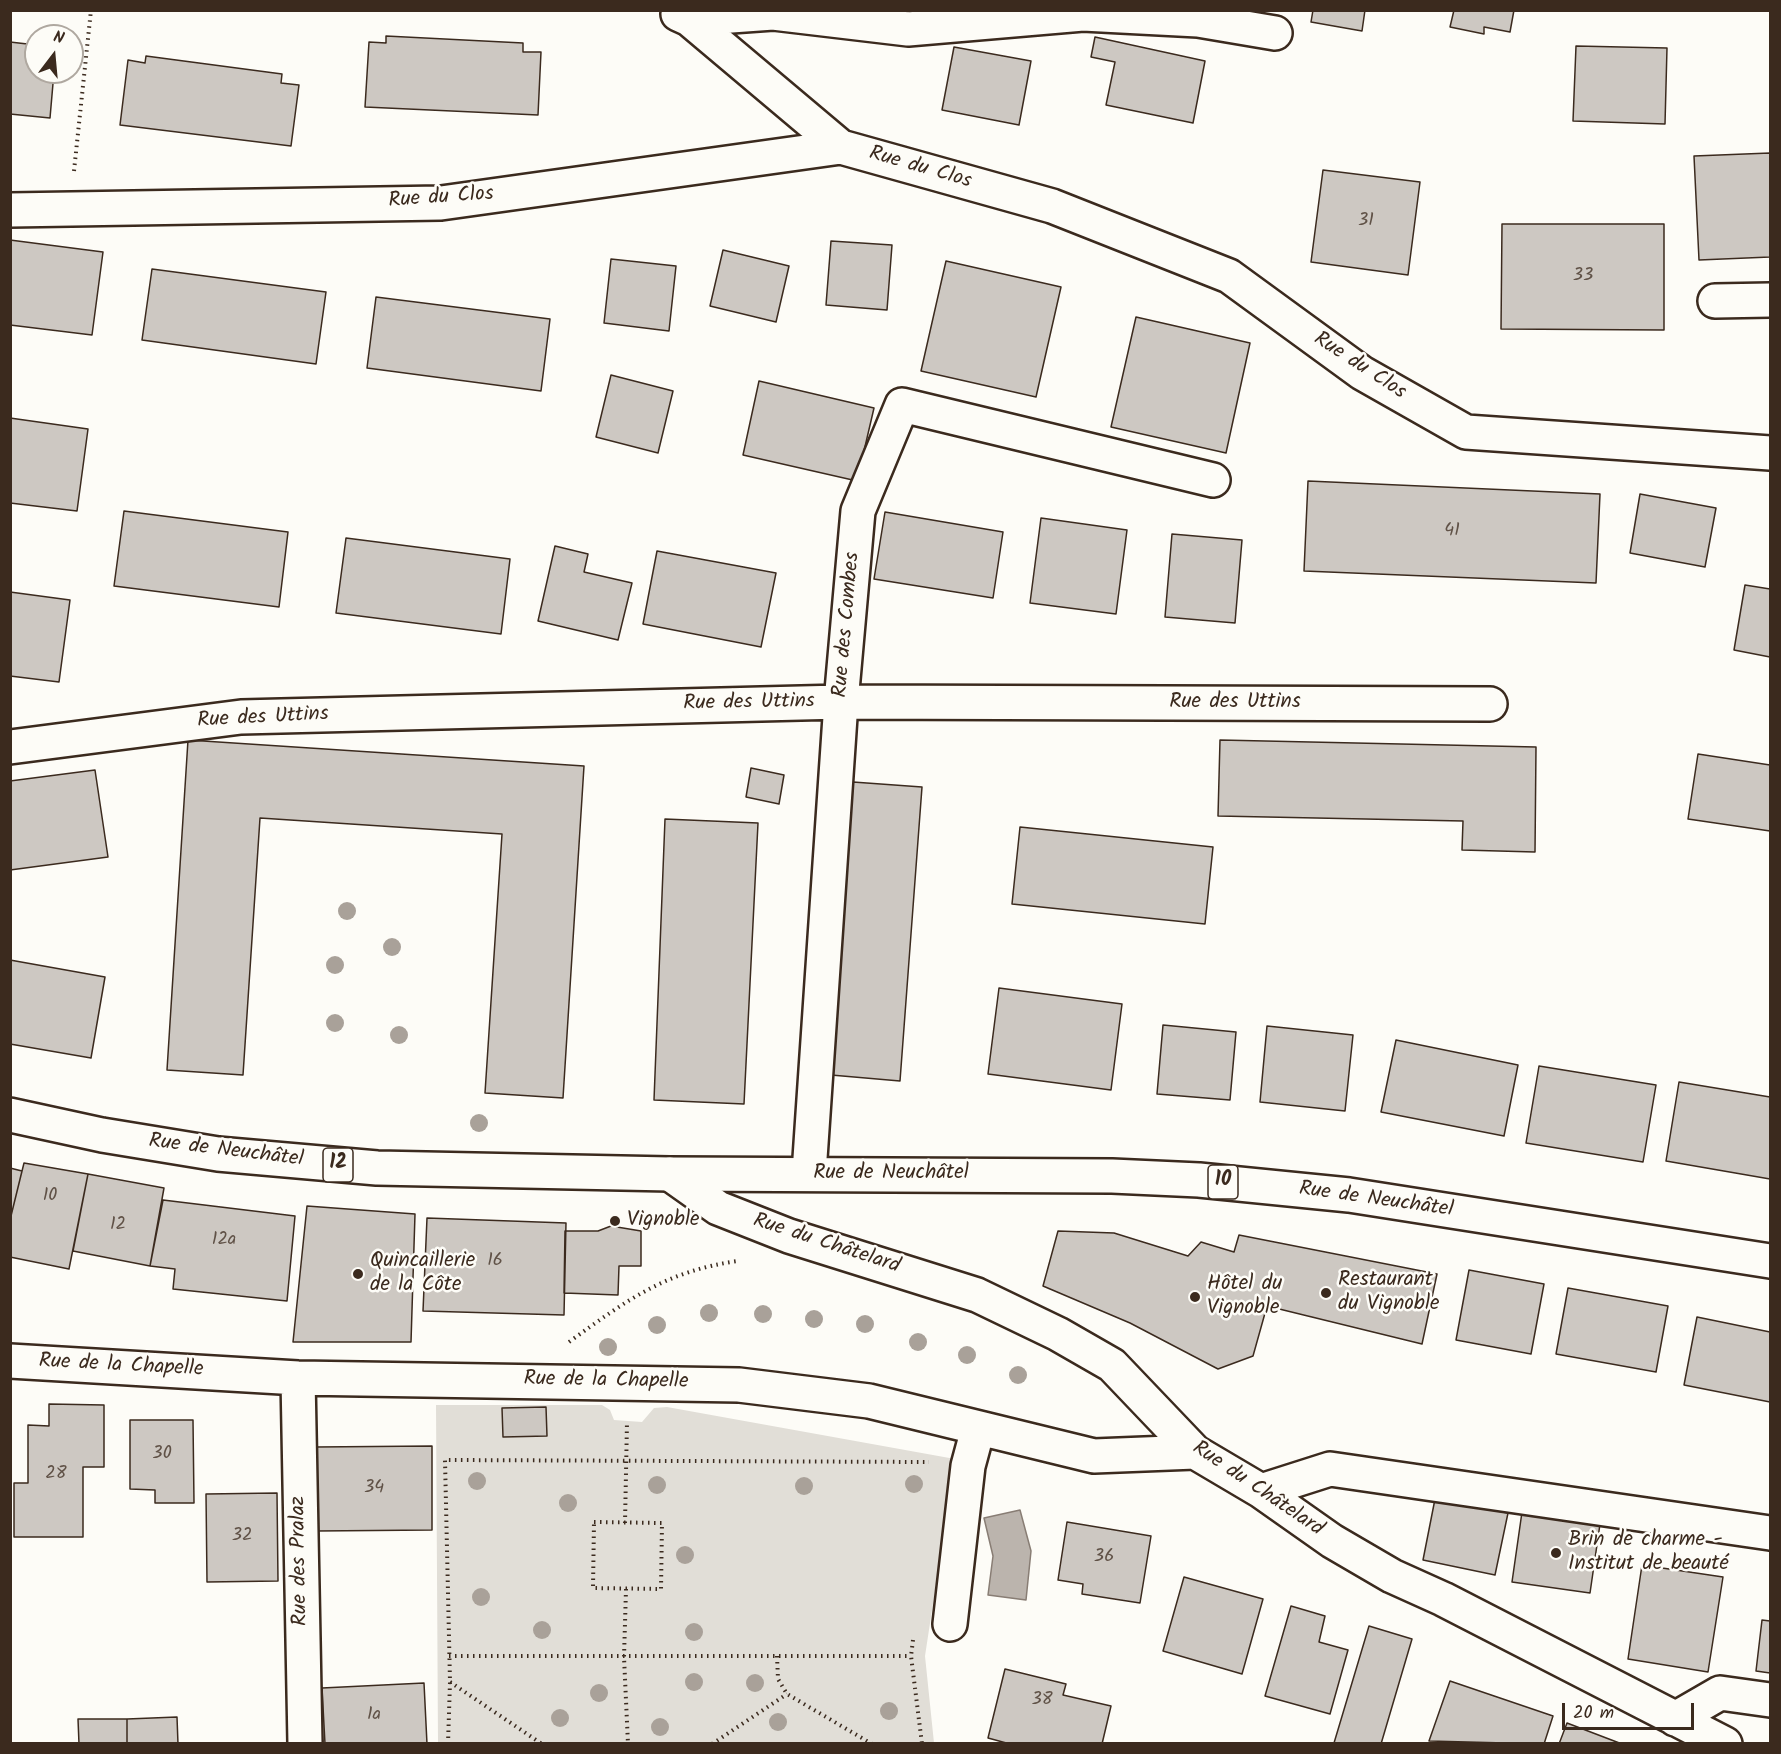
<!DOCTYPE html>
<meta charset="utf-8">
<style>
body{margin:0}
#map{position:relative;width:1781px;height:1754px;overflow:hidden;background:#fdfcf7;font-family:Kalam,sans-serif}
canvas{display:block}
.frame{position:absolute;inset:0;border:12px solid #3b2a1e;pointer-events:none}
.north{position:absolute;left:24px;top:24px;width:60px;height:60px;box-sizing:border-box;background:#fdfcf7;border:2px solid #afa8a0;border-radius:50%;rotate:16deg;font-size:16px;font-weight:700;line-height:24px;text-align:center;color:#3b2a1e}
.north::after{content:'';display:block;margin:auto;width:21px;height:27px;background:#3b2a1e;clip-path:polygon(50% 0,100% 100%,50% 72%,0 100%)}
.scale{position:absolute;left:1562px;top:1703px;width:132px;height:27px;box-sizing:border-box;border:3px solid #3b2a1e;border-top:0;padding-left:8px;font-size:18px;line-height:21px;white-space:nowrap;color:#3b2a1e;-webkit-text-stroke:4px #fdfcf7;paint-order:stroke}
</style>
<div id="map">
<canvas width="1781" height="1754"></canvas>
<div class="frame"></div>
<div class="north">N</div>
<div class="scale">20 m</div>
</div>
<script>
const c = document.querySelector('canvas').getContext('2d');
c.lineJoin = 'round';
function fill(path, color) {
  c.fillStyle = color;
  c.fill(path, 'evenodd');
}
function stroke(path, color, width, dash) {
  c.strokeStyle = color;
  c.lineWidth = width;
  c.lineCap = dash ? 'butt' : 'round';
  c.setLineDash(dash || []);
  c.stroke(path);
}
function write(font, color, halo, rows, align = 'center') {
  c.font = font + ' Kalam,sans-serif';
  c.lineWidth = 5;
  c.setLineDash([]);
  c.textBaseline = 'middle';
  c.strokeStyle = halo;
  c.fillStyle = color;
  for (const [text, x, y, turn = 0] of rows) {
    c.save();
    c.translate(x, y);
    c.rotate((+turn || 0) * Math.PI / 180);
    c.textAlign = isNaN(turn) ? turn : align;
    if (halo) c.strokeText(text, 0, 0);
    c.fillText(text, 0, 0);
    c.restore();
  }
}
const green = new Path2D(`
 M 436,1405 L 602,1405 L 610,1410 L 614,1420 L 642,1422 L 654,1408 L 667,1407 L 955,1459 L 925,1656 L 934,1743 L 438,1743 Z`);
const water = new Path2D(`
 M 1020,1510 L 1031,1551 L 1026,1600 L 988,1595 L 993,1556 L 984,1518 Z`);
const building = new Path2D(`
 M 1313,10 L 1365,10 L 1362,31 L 1311,22 Z
 M 1454,10 L 1514,10 L 1510,32 L 1484,27 L 1484,34 L 1450,27 Z
 M 386,36 L 523,43 L 523,52 L 541,52 L 538,115 L 365,107 L 369,42 L 386,43 Z
 M 1095,37 L 1205,61 L 1193,123 L 1106,105 L 1115,62 L 1091,57 Z
 M 10,42 L 36,45 L 36,72 L 54,72 L 50,118 L 10,114 Z
 M 1576,46 L 1667,48 L 1665,124 L 1573,121 Z
 M 954,47 L 1031,61 L 1019,125 L 942,110 Z
 M 146,56 L 282,74 L 281,83 L 299,85 L 291,146 L 120,125 L 128,60 L 145,63 Z
 M 1770,153 L 1770,257 L 1699,260 L 1694,156 Z
 M 1323,170 L 1420,182 L 1408,275 L 1311,262 Z
 M 1502,224 L 1664,224 L 1664,330 L 1501,329 Z
 M 10,240 L 103,252 L 92,335 L 10,325 Z
 M 831,241 L 892,245 L 887,310 L 826,305 Z
 M 723,250 L 789,266 L 776,322 L 710,306 Z
 M 611,259 L 676,266 L 669,331 L 604,323 Z
 M 946,261 L 1061,287 L 1036,397 L 921,371 Z
 M 152,269 L 326,292 L 316,364 L 142,340 Z
 M 376,297 L 550,319 L 541,391 L 367,368 Z
 M 1136,317 L 1250,343 L 1226,453 L 1111,427 Z
 M 611,375 L 673,391 L 658,453 L 596,437 Z
 M 759,381 L 874,408 L 857,481 L 743,455 Z
 M 10,418 L 88,429 L 77,511 L 10,503 Z
 M 1308,481 L 1600,494 L 1596,583 L 1304,571 Z
 M 1640,494 L 1716,508 L 1705,567 L 1630,553 Z
 M 124,511 L 288,532 L 279,607 L 114,586 Z
 M 885,512 L 1003,532 L 993,598 L 874,579 Z
 M 1041,518 L 1127,530 L 1116,614 L 1030,603 Z
 M 1172,534 L 1242,540 L 1235,623 L 1165,617 Z
 M 346,538 L 510,559 L 501,634 L 336,613 Z
 M 555,546 L 588,554 L 584,572 L 632,583 L 618,640 L 538,621 Z
 M 657,551 L 776,573 L 761,647 L 643,624 Z
 M 1745,585 L 1770,589 L 1770,657 L 1734,650 Z
 M 10,592 L 70,600 L 59,682 L 10,676 Z
 M 188,740 L 584,766 L 563,1098 L 485,1093 L 502,834 L 260,818 L 243,1075 L 167,1070 Z
 M 1220,740 L 1536,747 L 1535,852 L 1462,850 L 1463,821 L 1218,816 Z
 M 1698,754 L 1770,765 L 1770,831 L 1688,819 Z
 M 751,768 L 784,775 L 779,804 L 746,797 Z
 M 95,770 L 108,857 L 10,870 L 10,781 Z
 M 853,782 L 922,787 L 900,1081 L 831,1075 Z
 M 665,819 L 758,823 L 744,1104 L 654,1100 Z
 M 1020,827 L 1213,847 L 1205,924 L 1012,904 Z
 M 10,960 L 105,977 L 91,1058 L 10,1044 Z
 M 999,988 L 1122,1004 L 1111,1090 L 988,1074 Z
 M 1163,1025 L 1236,1032 L 1230,1100 L 1157,1094 Z
 M 1267,1026 L 1353,1035 L 1345,1111 L 1260,1102 Z
 M 1396,1040 L 1518,1065 L 1504,1136 L 1381,1112 Z
 M 1539,1066 L 1656,1085 L 1643,1162 L 1526,1143 Z
 M 1679,1082 L 1770,1097 L 1770,1179 L 1666,1161 Z
 M 24,1163 L 88,1174 L 69,1269 L 10,1257 L 10,1220 Z
 M 10,1168 L 22,1171 L 10,1220 Z
 M 88,1174 L 164,1188 L 150,1266 L 73,1251 Z
 M 163,1200 L 295,1216 L 287,1301 L 173,1289 L 175,1269 L 150,1266 Z
 M 307,1206 L 415,1214 L 411,1342 L 293,1342 Z
 M 427,1218 L 566,1223 L 564,1315 L 423,1311 Z
 M 611,1226 L 641,1231 L 641,1266 L 619,1266 L 618,1295 L 564,1293 L 565,1231 L 598,1231 Z
 M 1058,1231 L 1114,1233 L 1188,1256 L 1201,1242 L 1234,1252 L 1239,1235 L 1437,1274 L 1422,1344 L 1267,1306 L 1253,1356 L 1218,1369 L 1130,1323 L 1043,1286 Z
 M 1469,1270 L 1544,1284 L 1531,1354 L 1456,1340 Z
 M 1568,1288 L 1668,1306 L 1656,1372 L 1556,1354 Z
 M 1697,1317 L 1770,1332 L 1770,1402 L 1684,1385 Z
 M 49,1404 L 104,1405 L 104,1467 L 83,1467 L 83,1537 L 14,1537 L 14,1483 L 28,1483 L 28,1425 L 49,1426 Z
 M 546,1407 L 547,1436 L 503,1437 L 502,1408 Z
 M 130,1420 L 193,1420 L 194,1503 L 155,1503 L 155,1490 L 130,1489 Z
 M 432,1446 L 432,1530 L 316,1531 L 315,1447 Z
 M 277,1493 L 278,1581 L 207,1582 L 206,1494 Z
 M 1435,1499 L 1508,1513 L 1495,1575 L 1423,1560 Z
 M 1522,1512 L 1600,1524 L 1590,1593 L 1512,1582 Z
 M 1067,1522 L 1151,1536 L 1140,1603 L 1082,1594 L 1083,1584 L 1058,1580 Z
 M 1642,1565 L 1723,1577 L 1708,1672 L 1628,1659 Z
 M 1184,1577 L 1263,1599 L 1242,1674 L 1163,1651 Z
 M 1291,1606 L 1325,1616 L 1319,1642 L 1348,1650 L 1330,1714 L 1265,1696 Z
 M 1762,1620 L 1770,1621 L 1770,1673 L 1756,1671 Z
 M 1369,1626 L 1412,1639 L 1381,1744 L 1334,1743 Z
 M 1005,1669 L 1066,1684 L 1063,1695 L 1111,1706 L 1102,1744 L 1010,1744 L 988,1738 Z
 M 1450,1681 L 1553,1716 L 1544,1744 L 1429,1741 Z
 M 424,1683 L 427,1744 L 325,1744 L 322,1688 Z
 M 177,1717 L 178,1744 L 127,1744 L 127,1719 Z
 M 78,1719 L 127,1719 L 127,1744 L 79,1744 Z
 M 1567,1723 L 1622,1744 L 1559,1744 Z`);
const path = new Path2D(`
 M 74,171 L 91,10
 M 569,1342 C 627,1300 666,1271 738,1261
 M 594,1522 L 662,1523 L 661,1589 L 593,1588 Z
 M 625,1523 L 627,1422
 M 626,1589 L 624,1657 L 628,1744
 M 913,1640 L 911,1656 L 922,1744
 M 449,1656 L 911,1656
 M 777,1656 L 778,1679 L 787,1694 L 872,1744
 M 450,1682 L 542,1744
 M 448,1744 L 450,1682 L 445,1460 L 929,1462
 M 712,1744 L 787,1694`);
const minor = new Path2D(`
 M 678,14 L 689,19 L 841,147
 M 689,19 L 773,13 L 908,29 L 1083,14 L 1198,20 L 1275,33
 M 10,210 L 441,203 L 841,147 L 1052,206 L 1229,276 L 1362,373 L 1466,432 L 1770,453
 M 1715,301 L 1770,300
 M 10,747 L 241,717 L 841,702 L 1490,704
 M 809,1173 L 841,702 L 858,511 L 902,405 L 1213,480
 M 670,1174 L 718,1208 L 789,1236 L 977,1295 L 1058,1334 L 1112,1365 L 1195,1452 L 1261,1491 L 1332,1541 L 1392,1576 L 1443,1599 L 1725,1744
 M 10,1361 L 298,1378 L 739,1385 L 869,1401 L 1094,1456 L 1195,1452
 M 298,1378 L 305,1744
 M 1261,1491 L 1330,1469 L 1770,1533
 M 950,1624 L 968,1466 L 978,1429
 M 1675,1719 L 1720,1693 L 1770,1700`);
const major = new Path2D(`
 M 10,1115 L 102,1135 L 218,1154 L 377,1168 L 670,1174 L 1112,1176 L 1199,1180 L 1349,1195 L 1770,1261`);
const trees = [
 [347,911],
 [392,947],
 [335,965],
 [335,1023],
 [399,1035],
 [479,1123],
 [709,1313],
 [763,1314],
 [814,1319],
 [865,1324],
 [657,1325],
 [918,1342],
 [608,1347],
 [967,1355],
 [1018,1375],
 [477,1481],
 [914,1484],
 [657,1485],
 [804,1486],
 [568,1503],
 [685,1555],
 [481,1597],
 [542,1630],
 [694,1632],
 [694,1682],
 [755,1683],
 [599,1693],
 [889,1711],
 [560,1718],
 [778,1722],
 [660,1727]
];
const markers = [
 [615,1221,6,"#3b2a1e"],
 [358,1274,6,"#3b2a1e"],
 [1326,1293,6,"#3b2a1e"],
 [1195,1297,6,"#3b2a1e"],
 [1556,1553,6,"#3b2a1e"]
];
const numberNames = [
 ["31",1366,222],
 ["33",1583,277],
 ["41",1452,532],
 ["10",50,1197],
 ["12",118,1226],
 ["12a",224,1241],
 ["16",495,1262],
 ["30",162,1455],
 ["28",56,1475],
 ["34",374,1489],
 ["32",242,1537],
 ["36",1104,1558],
 ["38",1042,1701],
 ["1a",374,1716]
];
const shields = [
 [338,1165,30],
 [1223,1182,30]
];
const shieldNames = [
 ["12",338,1165],
 ["10",1223,1182]
];
const streetNames = [
 ["Rue du Clos",920,169,16],
 ["Rue du Clos",441,199,-4],
 ["Rue du Clos",1359,367,33],
 ["Rue des Combes",848,625,-85],
 ["Rue des Uttins",1235,703],
 ["Rue des Uttins",749,704,-1],
 ["Rue des Uttins",263,719,-3],
 ["Rue de Neuchâtel",226,1152,7],
 ["Rue de Neuchâtel",891,1174],
 ["Rue de Neuchâtel",1376,1201,8],
 ["Rue du Châtelard",826,1245,18],
 ["Rue de la Chapelle",121,1367,3],
 ["Rue de la Chapelle",606,1382,1],
 ["Rue du Châtelard",1257,1490,34],
 ["Rue des Pralaz",301,1561,-91]
];
const poiNames = [
 ["Vignoble",627,1221],
 ["Quincaillerie",370,1262],
 ["de la Côte",370,1286],
 ["Restaurant",1338,1281],
 ["du Vignoble",1338,1305],
 ["Hôtel du",1207,1285],
 ["Vignoble",1207,1309],
 ["Brin de charme -",1568,1541],
 ["Institut de beauté",1568,1565]
];
fill(green, '#e1ded7');
fill(water, '#bbb4ad');
stroke(water, '#887d74', 1.5);
fill(building, '#cdc8c2');
stroke(building, '#3b2a1e', 1.5);
stroke(minor, '#3b2a1e', 38);
stroke(major, '#3b2a1e', 38);
stroke(path, '#3b2a1e', 4, [1.5, 4.5]);
stroke(minor, '#fdfcf7', 33);
stroke(major, '#fdfcf7', 33);
c.fillStyle = '#a9a199';
for (const [x, y] of trees) {
  c.beginPath();
  c.arc(x, y, 9, 0, 2 * Math.PI);
  c.fill();
}
for (const [x, y, r, color] of markers) {
  const dot = new Path2D();
  dot.arc(x, y, r, 0, 2 * Math.PI);
  c.fillStyle = color;
  c.fill(dot);
  stroke(dot, '#fdfcf7', 2);
}
write('18px', '#605247', null, numberNames);
for (const [x, y, w] of shields) {
  const box = new Path2D();
  box.roundRect(x - w / 2, y - 17, w, 34, 4.5);
  c.fillStyle = '#fdfcf7';
  c.fill(box);
  stroke(box, '#3b2a1e', 1.5);
}
write('bold 20px', '#3b2a1e', null, shieldNames);
write('21px', '#3b2a1e', '#fdfcf7', streetNames);
write('21px', '#3b2a1e', '#fdfcf7', poiNames, 'left');
</script>
